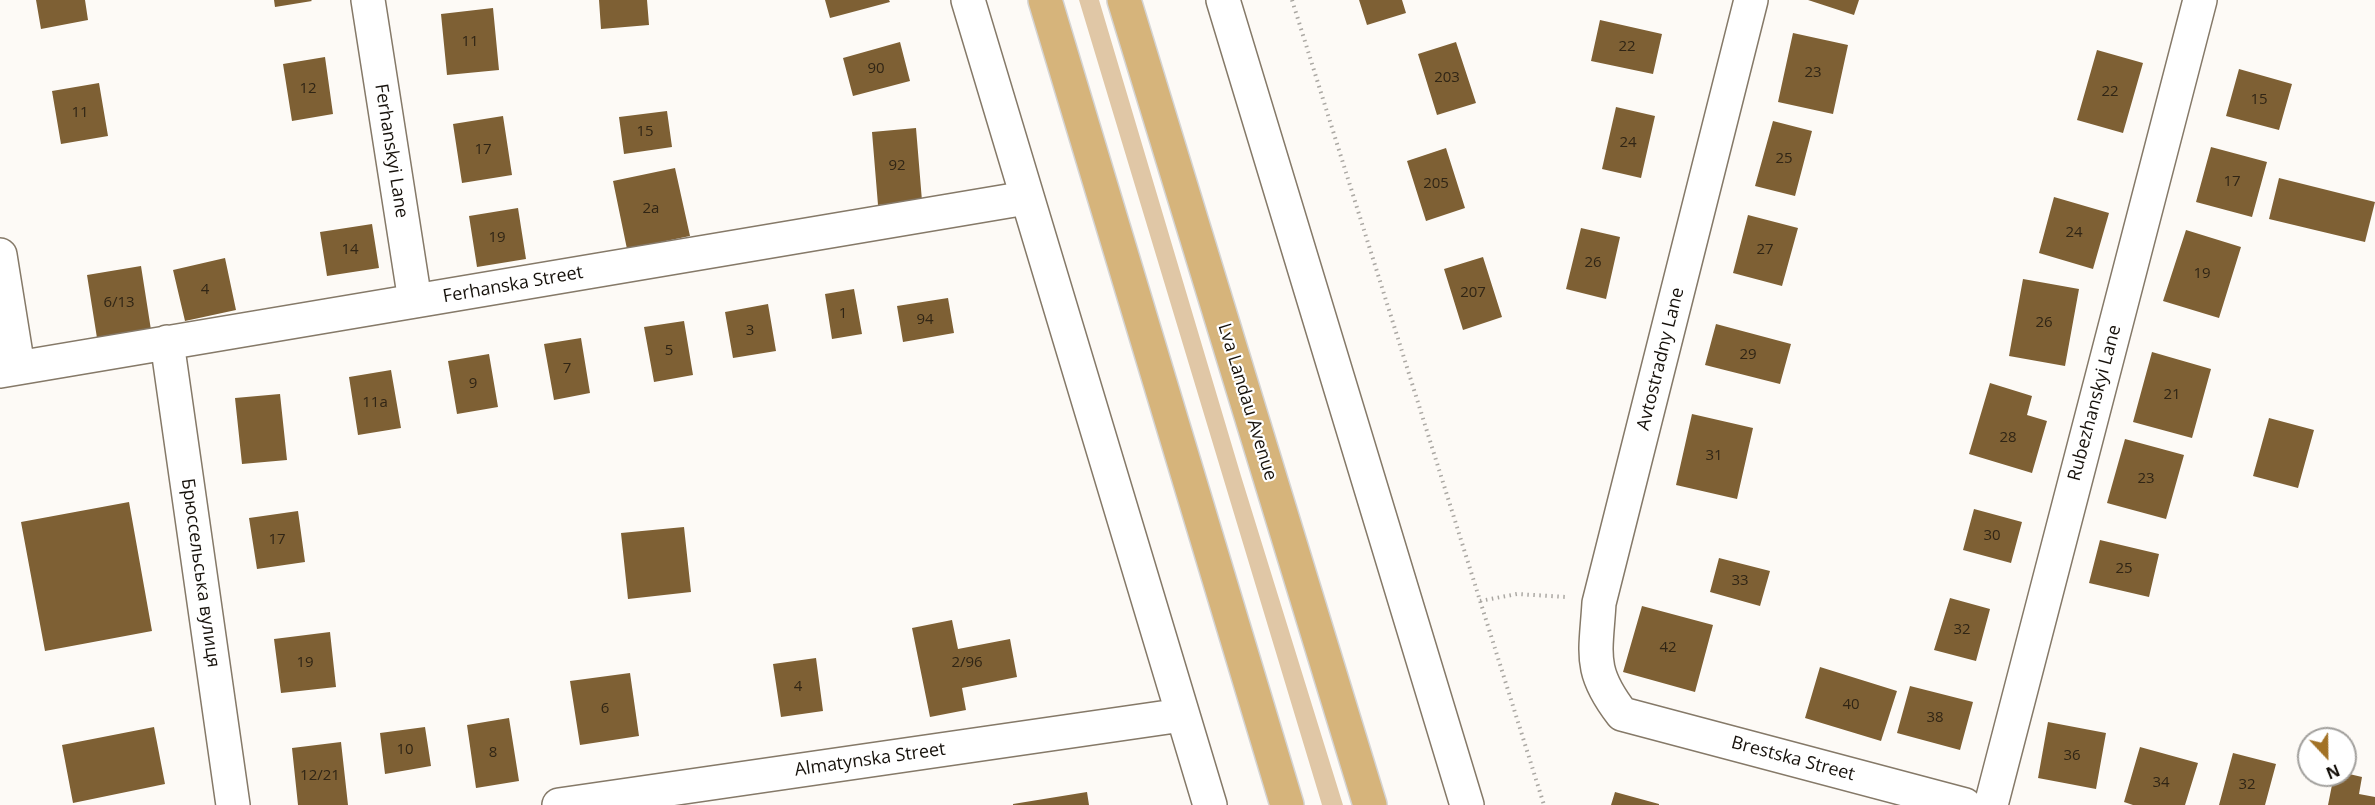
<!DOCTYPE html>
<meta charset="utf-8">
<style>
body{margin:0}
#map{position:relative;width:2375px;height:805px;overflow:hidden;background:#fdfaf6;font-family:"Open Sans",sans-serif}
canvas{display:block}
.north{position:absolute;left:2297px;top:727px;width:60px;height:60px;box-sizing:border-box;background:#fff;border:2px solid #a2a09d;border-radius:50%;rotate:158deg;font-size:16px;font-weight:700;line-height:24px;text-align:center;color:#16110b}
.north::after{content:'';display:block;margin:auto;width:21px;height:27px;background:#a27226;clip-path:polygon(50% 0,100% 100%,50% 72%,0 100%)}
</style>
<div id="map">
<canvas width="2375" height="805"></canvas>
<div class="north">N</div>
</div>
<script>
const c = document.querySelector('canvas').getContext('2d');
c.lineJoin = 'round';
function fill(path, color) {
  c.fillStyle = color;
  c.fill(path, 'evenodd');
}
function stroke(path, color, width, dash) {
  c.strokeStyle = color;
  c.lineWidth = width;
  c.lineCap = dash ? 'butt' : 'round';
  c.setLineDash(dash || []);
  c.stroke(path);
}
function write(font, color, halo, rows, align = 'center') {
  c.font = font + ' "Open Sans",sans-serif';
  c.lineWidth = 4.5;
  c.setLineDash([]);
  c.textBaseline = 'middle';
  c.strokeStyle = halo;
  c.fillStyle = color;
  for (const [text, x, y, turn = 0] of rows) {
    c.save();
    c.translate(x, y);
    c.rotate((+turn || 0) * Math.PI / 180);
    c.textAlign = isNaN(turn) ? turn : align;
    if (halo) c.strokeText(text, 0, 0);
    c.fillText(text, 0, 0);
    c.restore();
  }
}
const green = new Path2D(`
 M 1079,0 L 1099,0 L 1241,476 L 1343,805 L 1322,805 Z`);
const building = new Path2D(`
 M 36,0 L 85,0 L 88,20 L 41,29 Z
 M 274,0 L 311,0 L 312,1 L 275,7 Z
 M 599,0 L 647,0 L 649,25 L 601,29 Z
 M 825,0 L 889,0 L 890,2 L 830,18 Z
 M 1359,0 L 1402,0 L 1406,13 L 1367,25 Z
 M 1808,0 L 1859,0 L 1854,15 Z
 M 493,8 L 499,70 L 447,75 L 441,14 Z
 M 1600,20 L 1662,34 L 1653,74 L 1591,61 Z
 M 1793,33 L 1848,45 L 1833,114 L 1778,102 Z
 M 900,42 L 910,81 L 853,96 L 843,58 Z
 M 1456,42 L 1476,103 L 1437,115 L 1418,54 Z
 M 2097,50 L 2143,63 L 2123,133 L 2077,120 Z
 M 325,57 L 333,114 L 292,121 L 283,64 Z
 M 2239,69 L 2292,84 L 2279,130 L 2226,116 Z
 M 99,83 L 108,136 L 61,144 L 52,91 Z
 M 1616,107 L 1655,116 L 1641,178 L 1602,169 Z
 M 667,111 L 672,147 L 624,154 L 619,117 Z
 M 503,116 L 512,175 L 462,183 L 453,124 Z
 M 1773,121 L 1812,131 L 1795,196 L 1755,186 Z
 M 916,128 L 922,201 L 878,205 L 872,132 Z
 M 2211,147 L 2267,162 L 2252,217 L 2196,202 Z
 M 1446,148 L 1465,208 L 1426,221 L 1407,161 Z
 M 675,168 L 690,236 L 627,249 L 613,181 Z
 M 2279,178 L 2375,202 L 2365,242 L 2269,219 Z
 M 2054,197 L 2109,213 L 2093,269 L 2039,253 Z
 M 518,208 L 526,259 L 477,267 L 469,216 Z
 M 1748,215 L 1798,228 L 1782,286 L 1733,273 Z
 M 372,224 L 379,268 L 327,276 L 320,232 Z
 M 1581,228 L 1620,237 L 1606,299 L 1566,289 Z
 M 2186,230 L 2241,247 L 2219,318 L 2163,301 Z
 M 1483,257 L 1502,317 L 1463,330 L 1444,269 Z
 M 225,258 L 236,310 L 185,321 L 173,270 Z
 M 141,266 L 151,330 L 97,338 L 87,275 Z
 M 2023,279 L 2079,289 L 2065,366 L 2009,356 Z
 M 854,289 L 862,334 L 832,339 L 825,294 Z
 M 948,298 L 954,333 L 903,342 L 897,306 Z
 M 768,304 L 776,351 L 733,358 L 725,312 Z
 M 684,321 L 693,375 L 654,382 L 644,327 Z
 M 1716,324 L 1791,344 L 1780,384 L 1705,365 Z
 M 581,338 L 590,393 L 554,400 L 544,344 Z
 M 2152,352 L 2211,369 L 2192,438 L 2133,422 Z
 M 489,354 L 498,407 L 457,414 L 448,361 Z
 M 391,370 L 401,428 L 358,435 L 349,377 Z
 M 1990,383 L 2032,396 L 2027,415 L 2047,421 L 2032,473 L 1969,454 Z
 M 280,394 L 287,460 L 242,464 L 235,398 Z
 M 1692,414 L 1753,428 L 1737,499 L 1676,485 Z
 M 2269,418 L 2314,430 L 2298,488 L 2253,476 Z
 M 2125,439 L 2184,455 L 2166,519 L 2107,503 Z
 M 129,502 L 152,631 L 45,651 L 21,522 Z
 M 1974,509 L 2022,522 L 2011,563 L 1963,550 Z
 M 298,511 L 305,562 L 257,569 L 249,518 Z
 M 684,527 L 691,592 L 628,599 L 621,533 Z
 M 2100,540 L 2159,554 L 2149,597 L 2089,583 Z
 M 1719,558 L 1770,571 L 1760,606 L 1710,592 Z
 M 1950,598 L 1990,609 L 1976,661 L 1934,650 Z
 M 1642,606 L 1713,625 L 1695,692 L 1623,672 Z
 M 952,620 L 958,649 L 1010,639 L 1017,677 L 962,688 L 966,710 L 930,717 L 912,628 Z
 M 330,632 L 336,687 L 281,693 L 274,639 Z
 M 816,658 L 823,711 L 781,717 L 773,664 Z
 M 1820,667 L 1897,691 L 1881,741 L 1805,718 Z
 M 630,673 L 639,736 L 580,745 L 570,681 Z
 M 1910,686 L 1973,702 L 1960,750 L 1897,733 Z
 M 509,718 L 519,781 L 476,788 L 467,725 Z
 M 2048,722 L 2106,733 L 2096,789 L 2038,778 Z
 M 154,727 L 165,784 L 73,803 L 62,745 Z
 M 425,727 L 431,766 L 385,774 L 380,733 Z
 M 341,742 L 348,805 L 298,805 L 292,748 Z
 M 2140,747 L 2198,763 L 2185,805 L 2133,805 L 2124,802 Z
 M 2233,753 L 2276,764 L 2265,805 L 2219,805 Z
 M 2345,773 L 2362,777 L 2359,794 L 2375,797 L 2375,805 L 2328,805 L 2334,775 Z
 M 1087,792 L 1089,805 L 1013,805 L 1013,804 Z
 M 1615,792 L 1659,804 L 1659,805 L 1611,805 Z`);
const path = new Path2D(`
 M 1292,0 L 1544,805
 M 1480,601 L 1517,594 L 1566,597`);
const street = new Path2D(`
 M 368,0 L 415,301
 M 968,0 L 1210,805
 M 1223,0 L 1467,805
 M 1751,0 L 1599,603 C 1596,654 1588,670 1622,714 L 1965,805
 M 0,255 L 18,367
 M 167,342 L 233,805
 M 0,371 L 1026,198
 M 559,805 L 1182,715
 M 1991,805 L 2200,0`);
const primary = new Path2D(`
 M 1045,0 L 1287,805
 M 1124,0 L 1370,805`);
const numberNames = [
 ["11",470,42],
 ["22",1627,47],
 ["90",876,69],
 ["23",1813,73],
 ["203",1447,78],
 ["12",308,89],
 ["22",2110,92],
 ["15",2259,100],
 ["11",80,113],
 ["15",645,132],
 ["24",1628,143],
 ["17",483,150],
 ["25",1784,159],
 ["92",897,166],
 ["17",2232,182],
 ["205",1436,184],
 ["2а",651,209],
 ["24",2074,233],
 ["19",497,238],
 ["14",350,250],
 ["27",1765,250],
 ["26",1593,263],
 ["19",2202,274],
 ["4",205,290],
 ["207",1473,293],
 ["6/13",119,303],
 ["1",843,314],
 ["94",925,320],
 ["26",2044,323],
 ["3",750,331],
 ["5",669,351],
 ["29",1748,355],
 ["7",567,369],
 ["9",473,384],
 ["21",2172,395],
 ["11а",375,403],
 ["28",2008,438],
 ["31",1714,456],
 ["23",2146,479],
 ["30",1992,536],
 ["17",277,540],
 ["25",2124,569],
 ["33",1740,581],
 ["32",1962,630],
 ["42",1668,648],
 ["19",305,663],
 ["2/96",967,663],
 ["4",798,687],
 ["40",1851,705],
 ["6",605,709],
 ["38",1935,718],
 ["10",405,750],
 ["8",493,753],
 ["36",2072,756],
 ["12/21",320,776],
 ["34",2161,783],
 ["32",2247,785]
];
const streetNames = [
 ["Ferhanskyi Lane",391,151,81],
 ["Ferhanska Street",513,285,-10],
 ["Avtostradny Lane",1661,359,-76],
 ["Lva Landau Avenue",1247,402,73],
 ["Rubezhanskyi Lane",2095,403,-75],
 ["Брюссельська вулиця",200,573,82],
 ["Brestska Street",1793,759,15],
 ["Almatynska Street",870,760,-8]
];
fill(green, '#e0c7a6');
fill(building, '#7e6034');
stroke(street, '#857968', 36);
stroke(primary, '#d5d4d3', 36);
stroke(path, '#aba8a3', 4, [1.5, 4.5]);
stroke(street, '#fff', 33);
stroke(primary, '#d6b47b', 33);
write('15px', '#302515', null, numberNames);
write('18px', '#16110b', '#fff', streetNames);
</script>
